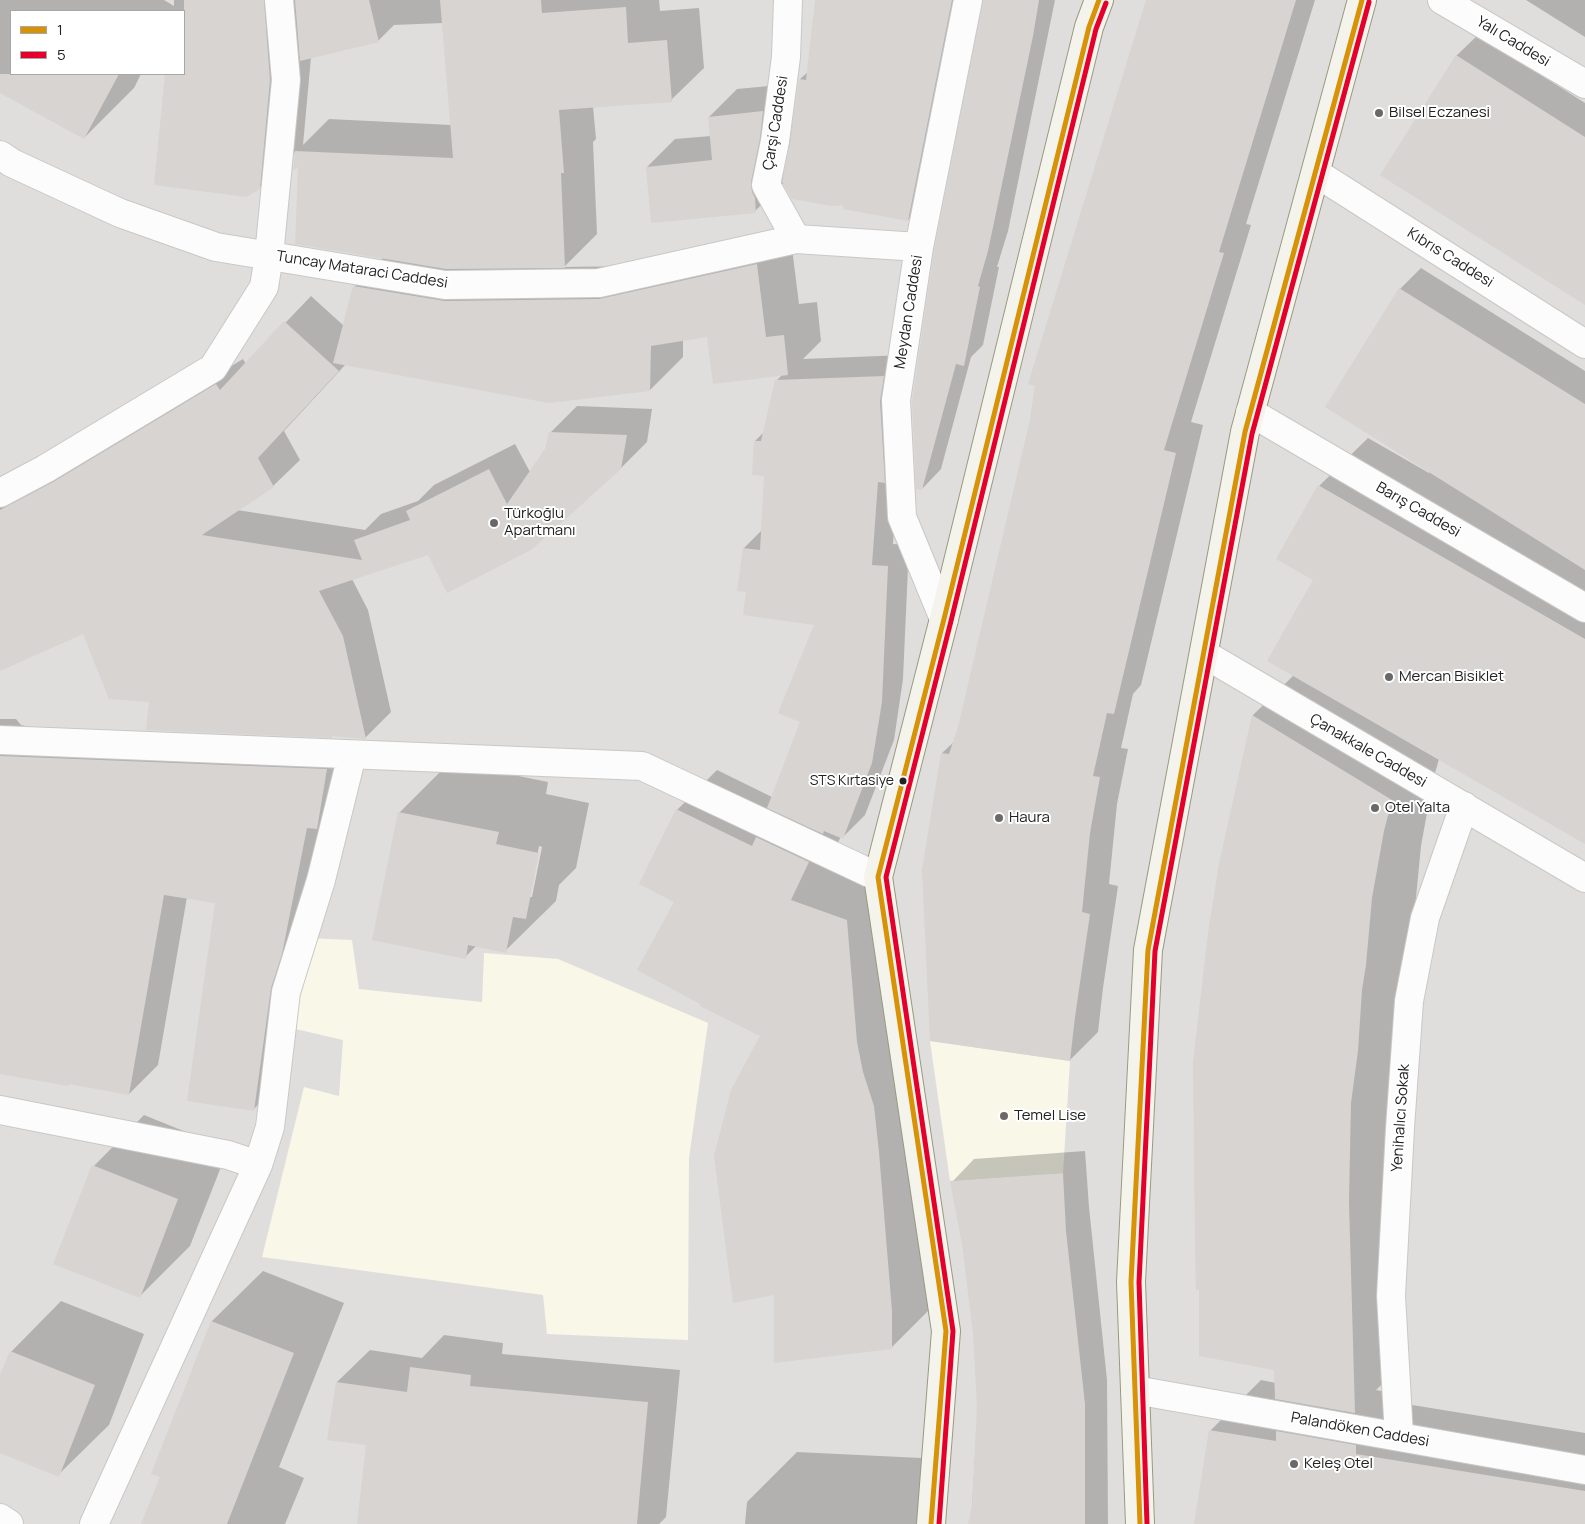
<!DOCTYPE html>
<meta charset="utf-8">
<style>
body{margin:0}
#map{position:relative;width:1585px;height:1524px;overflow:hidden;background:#f0eeeb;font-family:Manrope,sans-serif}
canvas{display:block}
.legend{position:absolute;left:10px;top:10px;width:175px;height:65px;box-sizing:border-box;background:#fff;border:1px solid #a7a7a7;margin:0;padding:6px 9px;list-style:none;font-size:15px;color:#222}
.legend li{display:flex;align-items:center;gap:10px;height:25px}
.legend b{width:25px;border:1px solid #a7a7a7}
</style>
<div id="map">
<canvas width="1585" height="1524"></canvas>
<ul class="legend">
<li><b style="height:6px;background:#d79205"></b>1</li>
<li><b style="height:6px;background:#e4002b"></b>5</li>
</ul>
</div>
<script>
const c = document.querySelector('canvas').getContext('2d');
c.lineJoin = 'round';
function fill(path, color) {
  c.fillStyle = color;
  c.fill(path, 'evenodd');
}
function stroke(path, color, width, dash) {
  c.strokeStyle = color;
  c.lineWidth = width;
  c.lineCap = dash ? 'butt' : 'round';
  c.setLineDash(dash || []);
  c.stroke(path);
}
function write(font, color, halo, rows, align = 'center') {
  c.font = font + ' Manrope,sans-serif';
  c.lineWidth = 4;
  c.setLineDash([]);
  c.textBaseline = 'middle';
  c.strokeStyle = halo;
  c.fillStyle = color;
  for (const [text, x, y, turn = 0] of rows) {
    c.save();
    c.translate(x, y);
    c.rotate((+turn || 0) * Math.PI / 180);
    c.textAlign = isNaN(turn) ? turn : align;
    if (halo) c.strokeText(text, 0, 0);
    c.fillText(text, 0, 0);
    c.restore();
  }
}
const residential = new Path2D(`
 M 0,0 L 1585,0 L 1585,1524 L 0,1524 ZM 11,11 L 184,11 L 184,74 L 11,74 Z`);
const education = new Path2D(`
 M 307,938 L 352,940 L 359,989 L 482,1002 L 484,953 L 558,959 L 708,1023 L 689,1158 L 688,1340 L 547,1334 L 543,1295 L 262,1257 L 304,1087 L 339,1096 L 343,1040 L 291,1028 Z
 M 930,1041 L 1070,1061 L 1063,1173 L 950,1181 Z`);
const shadow = new Path2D(`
 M 0,0 L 164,0 L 174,6 L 174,0 L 659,0 L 660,11 L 699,8 L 704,68 L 671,100 L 593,106 L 596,139 L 593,142 L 597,234 L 564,267 L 633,266 L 790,232 L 799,304 L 817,302 L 821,341 L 803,359 L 905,355 L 893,544 L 909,545 L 903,679 L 894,740 L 865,815 L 843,837 L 841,836 L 830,860 L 886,880 L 931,1308 L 891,1348 L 776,1294 L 762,1036 L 676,901 L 677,810 L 717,770 L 772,797 L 802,721 L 816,624 L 748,591 L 744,548 L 762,530 L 765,475 L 755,441 L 765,431 L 776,381 L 782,375 L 708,336 L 683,339 L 683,357 L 650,390 L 346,364 L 284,431 L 300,460 L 273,486 L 237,510 L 365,530 L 381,514 L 418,501 L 434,485 L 515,444 L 530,472 L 546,449 L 551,432 L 577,406 L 652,409 L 647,442 L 621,468 L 428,553 L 352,579 L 368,610 L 391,712 L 365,738 L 151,701 L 84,632 L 0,670 L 0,499 L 81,457 L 243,359 L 246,364 L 311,296 L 344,326 L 355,286 L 383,258 L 299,164 L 295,167 L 296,151 L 259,188 L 166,79 L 171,74 L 184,74 L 184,11 L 11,11 L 11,74 L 141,74 L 134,88 L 84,138 L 0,92 ZM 443,23 L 451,125 L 329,119 L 303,145 L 311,57 L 378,41 L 394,25 Z
 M 817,0 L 967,0 L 927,200 L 908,220 L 844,204 L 784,183 L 755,211 L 647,167 L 675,139 L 711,136 L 709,117 L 737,89 L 790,84 L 783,170 L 784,180 L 800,79 L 809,71 Z
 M 984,0 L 1055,0 L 1008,231 L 997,267 L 999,267 L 983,345 L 971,357 L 941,469 L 922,489 Z
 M 1147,0 L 1315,0 L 1246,224 L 1251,225 L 1191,422 L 1203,425 L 1141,685 L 1133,694 L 1121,748 L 1128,749 L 1117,804 L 1109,884 L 1118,886 L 1103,988 L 1098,1032 L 1070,1060 L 942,753 L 955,741 Z
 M 1526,0 L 1585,0 L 1585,37 Z
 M 1478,35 L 1585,103 L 1585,303 L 1456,56 Z
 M 1421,268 L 1585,371 L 1585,843 L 1439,759 L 1433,780 L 1421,846 L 1401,1052 L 1405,1362 L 1376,1390 L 1405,1395 L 1406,1404 L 1585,1433 L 1585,1524 L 1195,1524 L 1210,1431 L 1261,1380 L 1276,1383 L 1220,863 L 1253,715 L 1294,675 L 1315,580 L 1319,486 L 1368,438 L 1429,473 L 1430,471 L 1327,406 L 1400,289 Z
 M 0,719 L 16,719 L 21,725 L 29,727 L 355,740 L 346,799 L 333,812 L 282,1080 L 253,1110 L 217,902 L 187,897 L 158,1065 L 129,1094 L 70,1083 L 68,1085 L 0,1073 Z
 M 450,762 L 548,782 L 546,794 L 589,803 L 576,868 L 559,885 L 556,901 L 505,951 L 477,945 L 465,957 L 399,813 ZM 539,846 L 542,847 L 532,897 L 529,897 Z
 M 144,1115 L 228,1149 L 190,1246 L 140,1296 L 55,1263 L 94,1166 Z
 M 1085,1151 L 1089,1207 L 1107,1380 L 1108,1524 L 971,1524 L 978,1407 L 974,1333 L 963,1244 L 952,1182 L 974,1159 Z
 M 263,1271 L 344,1303 L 279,1467 L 304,1478 L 285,1524 L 142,1524 L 162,1477 L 153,1473 L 212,1321 Z
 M 61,1301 L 144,1334 L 109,1425 L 58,1475 L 0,1452 L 0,1378 L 11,1352 Z
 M 444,1335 L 503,1343 L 502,1354 L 680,1370 L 666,1517 L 659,1524 L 358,1524 L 368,1444 L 337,1382 L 370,1350 L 422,1358 Z
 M 797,1452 L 942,1459 L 935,1524 L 745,1524 L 747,1502 Z`);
const building = new Path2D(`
 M 184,0 L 264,0 L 270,80 L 260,189 L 246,197 L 154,185 L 165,74 L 184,74 Z
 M 295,0 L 369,0 L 379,42 L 300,61 Z
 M 440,0 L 541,0 L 542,13 L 626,7 L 628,43 L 667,40 L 672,102 L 559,110 L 564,173 L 561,173 L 565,268 L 446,269 L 295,244 L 298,167 L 293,170 L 295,151 L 453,158 Z
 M 815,0 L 952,0 L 908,221 L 843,209 L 843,205 L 832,206 L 792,199 L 782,182 L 790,143 L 799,79 L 806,80 Z
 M 983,0 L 1039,0 L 1033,36 L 988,251 L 978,286 L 980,287 L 964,366 L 956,364 L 922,490 L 916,489 L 912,401 L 934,250 Z
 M 1146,0 L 1296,0 L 1219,252 L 1224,253 L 1164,450 L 1176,453 L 1114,714 L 1107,713 L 1093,776 L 1100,777 L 1090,833 L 1082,912 L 1090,914 L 1075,1017 L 1070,1061 L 930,1041 L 922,870 L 941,753 L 949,754 L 958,727 L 1029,424 L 1035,386 L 1028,384 Z
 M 1456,55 L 1585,137 L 1585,305 L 1380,175 Z
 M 0,74 L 119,74 L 84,139 L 0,93 Z
 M 763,111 L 760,138 L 751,182 L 752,192 L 755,198 L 756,213 L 651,223 L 646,167 L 712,160 L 708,117 Z
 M 757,264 L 766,337 L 784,335 L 788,375 L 713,384 L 707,337 L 651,346 L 650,391 L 549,403 L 333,363 L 353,286 L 445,301 L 599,299 Z
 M 1399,288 L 1585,404 L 1585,570 L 1325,407 Z
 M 284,321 L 339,371 L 258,458 L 274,487 L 202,535 L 362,560 L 354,540 L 410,520 L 406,511 L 489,469 L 507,504 L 545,449 L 549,432 L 627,435 L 621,469 L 531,550 L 447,593 L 428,555 L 319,591 L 343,636 L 366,739 L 332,736 L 332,738 L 146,730 L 149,702 L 109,699 L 83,634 L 0,671 L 0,510 L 53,482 L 216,384 L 220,390 Z
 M 884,376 L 880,401 L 885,483 L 878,482 L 872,565 L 888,566 L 882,702 L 872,763 L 843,839 L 824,831 L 823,834 L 767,808 L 800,722 L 778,713 L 814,625 L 743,615 L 746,592 L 737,591 L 743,548 L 760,550 L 764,476 L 752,475 L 754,441 L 761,441 L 775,380 Z
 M 1318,485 L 1585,639 L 1585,844 L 1267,661 L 1313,580 L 1276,559 Z
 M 1252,715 L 1392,800 L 1384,831 L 1372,898 L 1366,965 L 1362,990 L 1358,1051 L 1351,1103 L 1349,1201 L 1355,1413 L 1275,1399 L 1274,1370 L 1199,1356 L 1199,1290 L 1196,1290 L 1195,1244 L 1193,1062 L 1208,933 L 1219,864 Z
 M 0,756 L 327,769 L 317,829 L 307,828 L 282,954 L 271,988 L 254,1111 L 187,1101 L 215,903 L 164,895 L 129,1095 L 69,1084 L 68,1086 L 0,1074 Z
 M 676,809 L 752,846 L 756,837 L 809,862 L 791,900 L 847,920 L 857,1042 L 863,1072 L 874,1106 L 879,1152 L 892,1311 L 892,1349 L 774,1363 L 774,1295 L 733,1303 L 714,1156 L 731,1090 L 760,1036 L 700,1006 L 700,1004 L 637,970 L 674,902 L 639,884 Z
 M 398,812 L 499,832 L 496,844 L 539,853 L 526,919 L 513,917 L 506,953 L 468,945 L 466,959 L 372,940 Z
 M 92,1165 L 178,1199 L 140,1298 L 53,1264 Z
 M 1063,1173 L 1066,1231 L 1085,1404 L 1085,1524 L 968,1524 L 972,1505 L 977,1407 L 973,1333 L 962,1244 L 950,1181 Z
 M 211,1321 L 294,1353 L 227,1524 L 141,1524 L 160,1477 L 151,1474 Z
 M 10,1351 L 95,1385 L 59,1477 L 0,1453 L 0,1375 Z
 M 410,1367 L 471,1375 L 470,1386 L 648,1402 L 637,1524 L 357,1524 L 366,1445 L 327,1440 L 336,1382 L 407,1392 Z
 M 1209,1430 L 1276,1441 L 1276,1431 L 1356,1445 L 1356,1454 L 1585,1491 L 1585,1524 L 1194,1524 Z`);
const street = new Path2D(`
 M 788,0 L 786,57 L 775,141 L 766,185 L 796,239
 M 1442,0 L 1585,84
 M 0,155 L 12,163 L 120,213 L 216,247 L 445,285 L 599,283 L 796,239 L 919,247
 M 1316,173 L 1585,344
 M 1250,412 L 1585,608
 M 0,493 L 45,469 L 213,368 L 264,287 L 269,256 L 286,80 L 279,0
 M 944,619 L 902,517 L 896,400 L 919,247 L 968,0
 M 1204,654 L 1585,878
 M 0,740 L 642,766 L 878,877
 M 0,1110 L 228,1155 L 258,1165 L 270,1127 L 286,992 L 321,880 L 352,755
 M 1135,1390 L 1585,1470
 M 1399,1436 L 1391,1296 L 1400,1128 L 1409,1001 L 1425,918 L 1464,806
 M 0,1518 L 9,1524
 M 94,1524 L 258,1165`);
const secondary = new Path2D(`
 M 931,1524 L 946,1331 L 878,877 L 944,619 L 1089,27 L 1099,0
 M 1140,1524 L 1131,1282 L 1148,950 L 1245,432 L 1362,0`);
const bus1 = new Path2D(`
 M 931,1524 L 946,1331 L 878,877 L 944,619 L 1089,27 L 1099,0
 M 1140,1524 L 1131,1282 L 1148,950 L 1245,432 L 1362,0`);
const bus2 = new Path2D(`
 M 939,1524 L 953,1331 L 886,877 L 951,621 L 1096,29 L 1106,3
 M 1147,1524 L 1139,1282 L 1155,951 L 1252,434 L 1369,2`);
const markers = [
 [1379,113,5,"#6a6968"],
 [494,523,5,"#6a6968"],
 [1389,677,5,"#6a6968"],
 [903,781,4.5,"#222"],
 [1375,808,5,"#6a6968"],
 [999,818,5,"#6a6968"],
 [1004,1116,5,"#6a6968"],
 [1294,1464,5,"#6a6968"]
];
const busNames = [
 ["STS Kırtasiye",894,781]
];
const streetNames = [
 ["Yalı Caddesi",1513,42,31],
 ["Çarşi Caddesi",776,123,-81],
 ["Kıbrıs Caddesi",1450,258,32],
 ["Tuncay Mataraci Caddesi",362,270,9],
 ["Meydan Caddesi",909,312,-81],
 ["Barış Caddesi",1418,510,30],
 ["Çanakkale Caddesi",1368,751,30],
 ["Yenihalıcı Sokak",1401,1118,-86],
 ["Palandöken Caddesi",1360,1430,10]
];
const poiNames = [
 ["Bilsel Eczanesi",1389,113],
 ["Türkoğlu",504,514],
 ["Apartmanı",504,531],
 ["Mercan Bisiklet",1399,677],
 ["Otel Yalta",1385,808],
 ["Haura",1009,818],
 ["Temel Lise",1014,1116],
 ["Keleş Otel",1304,1464]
];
fill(residential, '#dfdedc');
fill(education, '#f8f7e8');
fill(shadow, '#0003');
fill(building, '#d7d4d2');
stroke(street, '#c9c8c7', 30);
stroke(secondary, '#999a82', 30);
stroke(street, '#fdfcfc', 28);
stroke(secondary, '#f4f4ed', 28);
stroke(bus1, '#d79205', 5);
stroke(bus2, '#e4002b', 5);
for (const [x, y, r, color] of markers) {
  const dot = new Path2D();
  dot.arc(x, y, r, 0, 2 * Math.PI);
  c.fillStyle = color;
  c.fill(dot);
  stroke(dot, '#fff', 2);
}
write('14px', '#222', '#fff', busNames, 'right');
write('15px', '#222', '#fff', streetNames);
write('15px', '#222', '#fff', poiNames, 'left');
</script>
